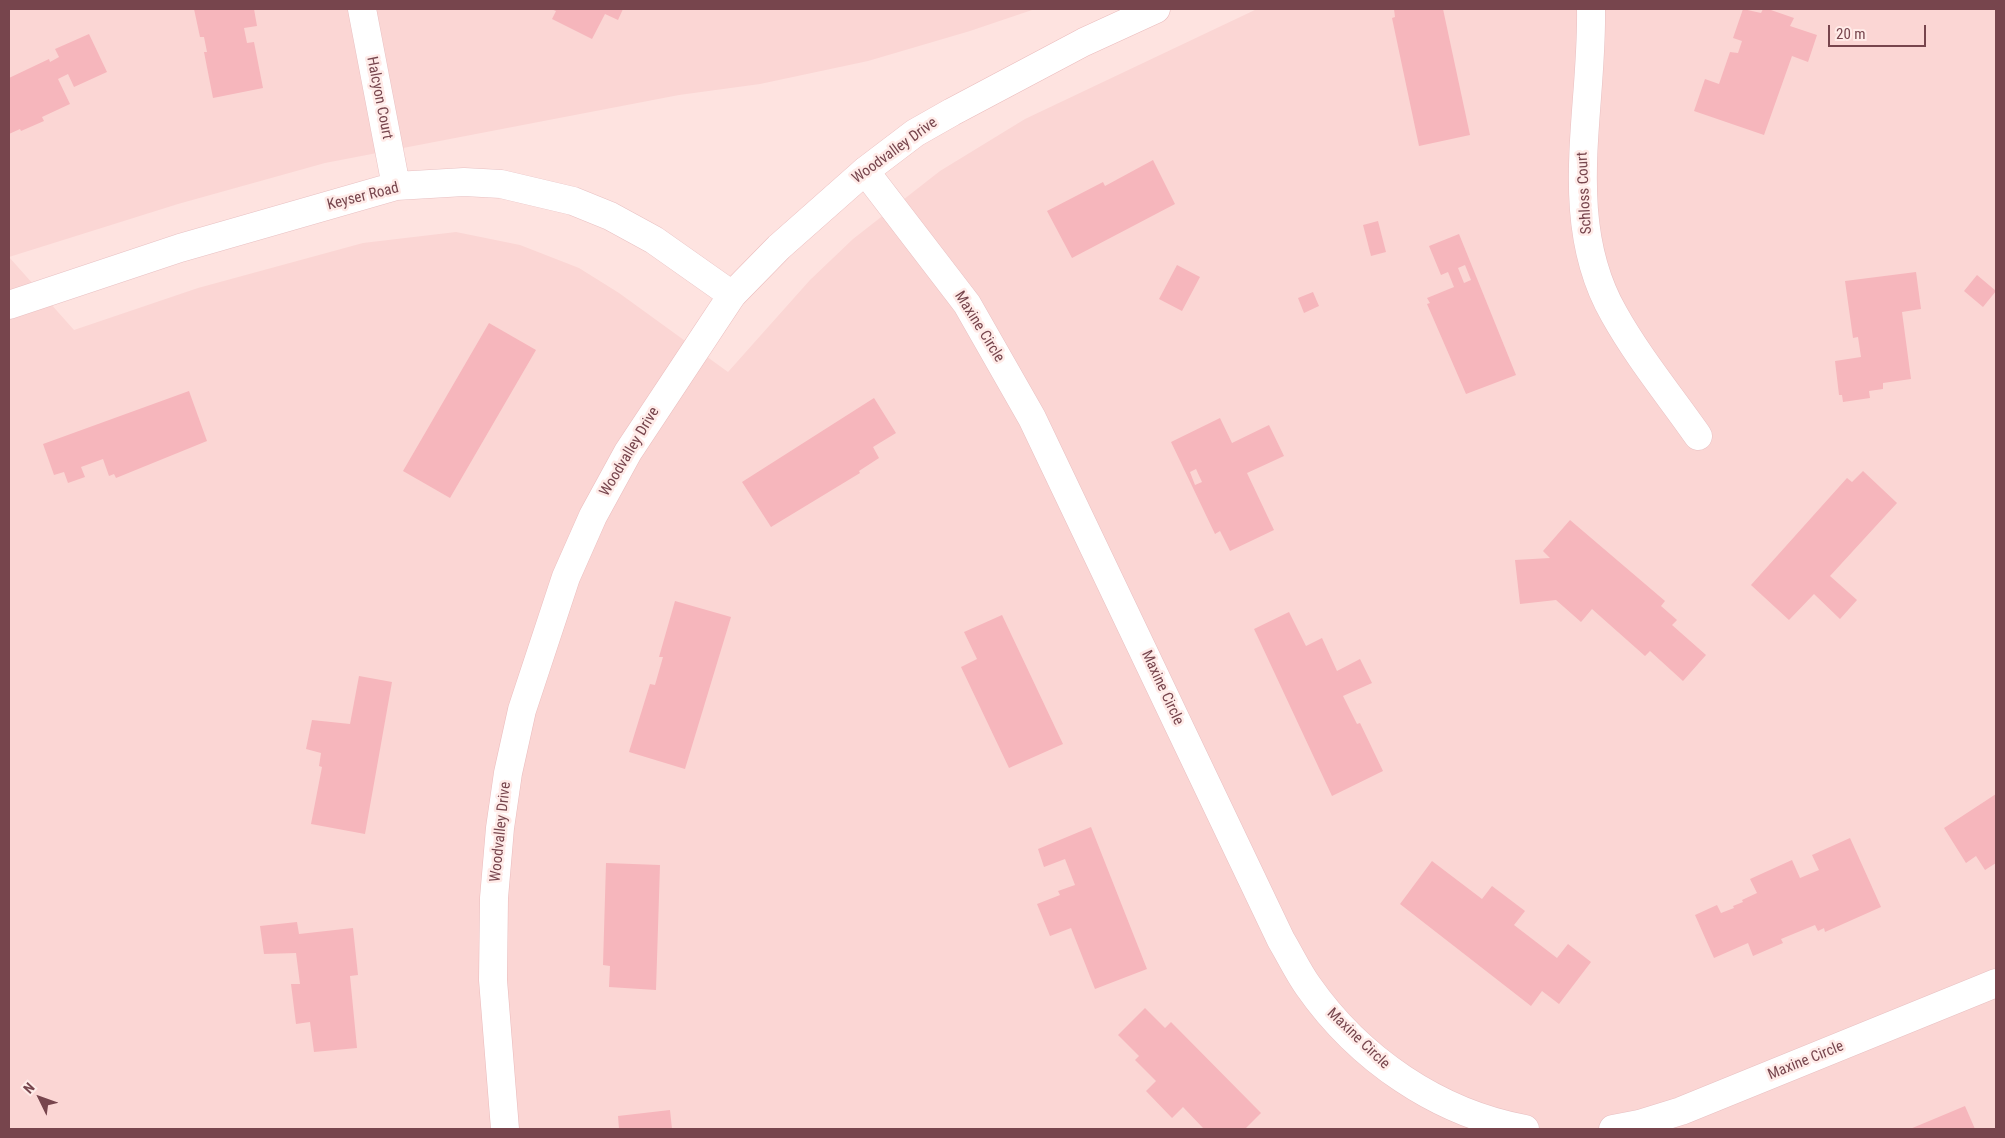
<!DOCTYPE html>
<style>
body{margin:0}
#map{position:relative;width:2005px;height:1138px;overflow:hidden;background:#fee3e0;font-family:"Roboto Condensed",sans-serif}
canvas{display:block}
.frame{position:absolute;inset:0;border:10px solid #77454d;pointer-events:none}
.north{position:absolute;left:15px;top:1073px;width:50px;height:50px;-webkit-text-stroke:4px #ffebe8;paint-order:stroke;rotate:312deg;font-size:14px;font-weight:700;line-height:20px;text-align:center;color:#77454d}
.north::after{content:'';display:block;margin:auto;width:18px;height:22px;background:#77454d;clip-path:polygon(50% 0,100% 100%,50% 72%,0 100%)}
.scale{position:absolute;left:1828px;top:25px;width:98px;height:22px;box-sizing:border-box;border:2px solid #77454d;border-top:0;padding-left:6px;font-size:15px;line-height:18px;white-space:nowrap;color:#77454d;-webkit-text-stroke:4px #ffebe8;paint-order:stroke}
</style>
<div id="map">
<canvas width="2005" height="1138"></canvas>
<div class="frame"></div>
<div class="north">N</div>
<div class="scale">20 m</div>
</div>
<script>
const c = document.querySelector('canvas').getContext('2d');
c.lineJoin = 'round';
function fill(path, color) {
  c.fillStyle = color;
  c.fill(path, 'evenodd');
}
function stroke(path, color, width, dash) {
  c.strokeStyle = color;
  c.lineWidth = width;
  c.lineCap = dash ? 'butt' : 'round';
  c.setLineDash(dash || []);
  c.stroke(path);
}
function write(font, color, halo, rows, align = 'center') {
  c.font = font + ' "Roboto Condensed",sans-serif';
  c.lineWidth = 5;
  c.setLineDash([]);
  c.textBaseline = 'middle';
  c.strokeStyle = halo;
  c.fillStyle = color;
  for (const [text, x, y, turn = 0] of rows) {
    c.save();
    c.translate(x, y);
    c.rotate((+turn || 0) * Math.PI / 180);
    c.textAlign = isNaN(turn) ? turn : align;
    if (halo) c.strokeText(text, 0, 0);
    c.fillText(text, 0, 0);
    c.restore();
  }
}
const residential = new Path2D(`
 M 9,9 L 1035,9 L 970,31 L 868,61 L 760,84 L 679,95 L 325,163 L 178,204 L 9,257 L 74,330 L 198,288 L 363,243 L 456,232 L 520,245 L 579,268 L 619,293 L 728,372 L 810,280 L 853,239 L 940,171 L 1025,119 L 1257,9 L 1996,9 L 1996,1129 L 9,1129 Z`);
const building = new Path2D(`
 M 194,9 L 254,9 L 257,26 L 244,28 L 247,43 L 254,42 L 263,88 L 213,98 L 204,52 L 207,52 L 204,37 L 200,37 Z
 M 551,9 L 623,9 L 618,20 L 605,14 L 592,39 L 552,19 L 556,11 Z
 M 1394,9 L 1443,9 L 1470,135 L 1419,146 L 1392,18 L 1395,17 Z
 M 1743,9 L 1761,13 L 1763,9 L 1768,9 L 1794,18 L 1790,26 L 1817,35 L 1808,62 L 1792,56 L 1764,135 L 1694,111 L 1705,79 L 1719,84 L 1730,52 L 1738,53 L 1742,41 L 1733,38 Z
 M 89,34 L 107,72 L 74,87 L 68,74 L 58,79 L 70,104 L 42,117 L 44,121 L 21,131 L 20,129 L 9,134 L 9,78 L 49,59 L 50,62 L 59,57 L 55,49 Z
 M 1153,160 L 1175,204 L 1072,258 L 1047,211 L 1103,182 L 1105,186 Z
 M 1378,221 L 1386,252 L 1371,256 L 1363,225 Z
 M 1459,234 L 1516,375 L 1466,394 L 1427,304 L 1430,303 L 1427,298 L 1454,287 L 1448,272 L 1441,275 L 1429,246 ZM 1465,265 L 1471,280 L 1464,283 L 1458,268 Z
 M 1177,265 L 1200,277 L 1182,311 L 1159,299 Z
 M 1916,272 L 1921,309 L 1902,312 L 1911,379 L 1883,383 L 1883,389 L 1869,391 L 1870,398 L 1843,402 L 1842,395 L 1839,395 L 1835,361 L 1861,357 L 1858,337 L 1853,338 L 1845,281 Z
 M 1977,275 L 1996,291 L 1983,307 L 1964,291 Z
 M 1313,292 L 1319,306 L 1304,313 L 1298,298 Z
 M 489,323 L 536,350 L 450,498 L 403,471 Z
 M 189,391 L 207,441 L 116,478 L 114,474 L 109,476 L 103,459 L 81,467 L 85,477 L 68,483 L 64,472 L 54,475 L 43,444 Z
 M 874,398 L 896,433 L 873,447 L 879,458 L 859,471 L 860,473 L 771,527 L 742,482 Z
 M 1220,418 L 1232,443 L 1269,425 L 1284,456 L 1247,473 L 1274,530 L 1230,551 L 1220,531 L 1215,534 L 1171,442 ZM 1196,469 L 1202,482 L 1195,485 L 1190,472 Z
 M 1863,471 L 1897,503 L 1830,576 L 1857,600 L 1840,619 L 1814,594 L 1789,620 L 1751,585 L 1847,478 L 1852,482 Z
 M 1570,520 L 1665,601 L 1661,606 L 1677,620 L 1672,625 L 1706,655 L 1683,681 L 1650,651 L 1645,656 L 1592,609 L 1581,622 L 1556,600 L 1520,604 L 1515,560 L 1550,558 L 1543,551 Z
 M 675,601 L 731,617 L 685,769 L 629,752 L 650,684 L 655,685 L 663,657 L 659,657 Z
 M 1289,612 L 1306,646 L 1322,638 L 1337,671 L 1360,659 L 1372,683 L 1343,696 L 1357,724 L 1360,723 L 1383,771 L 1332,796 L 1254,629 Z
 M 1002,615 L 1063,744 L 1009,768 L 961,667 L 977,659 L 964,632 Z
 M 359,676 L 392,682 L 365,834 L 311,824 L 322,767 L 319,766 L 321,753 L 306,749 L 312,720 L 350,724 Z
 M 1996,794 L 1996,863 L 1985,870 L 1976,856 L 1966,863 L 1944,828 Z
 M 1091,827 L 1147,969 L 1095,989 L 1071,928 L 1050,936 L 1037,904 L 1060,895 L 1058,891 L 1075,885 L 1065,859 L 1044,867 L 1038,849 Z
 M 1850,838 L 1881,907 L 1825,932 L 1824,928 L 1818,931 L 1815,925 L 1781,939 L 1783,943 L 1753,956 L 1748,943 L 1714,958 L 1695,915 L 1717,905 L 1721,913 L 1734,908 L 1733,906 L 1743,902 L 1742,900 L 1757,893 L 1750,879 L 1792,860 L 1800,878 L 1819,870 L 1812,855 Z
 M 1432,861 L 1482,899 L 1492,886 L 1525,911 L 1514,925 L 1557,958 L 1568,944 L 1591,962 L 1559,1004 L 1542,991 L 1531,1006 L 1400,904 Z
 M 606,863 L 660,865 L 656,990 L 609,987 L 610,966 L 603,965 Z
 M 297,922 L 299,934 L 353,928 L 358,975 L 350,976 L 357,1048 L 314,1052 L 310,1022 L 296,1024 L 291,984 L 300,984 L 296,953 L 264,954 L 260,926 Z
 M 1145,1008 L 1165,1028 L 1171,1022 L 1261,1113 L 1245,1129 L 1204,1129 L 1183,1107 L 1172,1118 L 1146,1091 L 1156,1081 L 1135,1060 L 1139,1056 L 1118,1035 Z
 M 1965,1106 L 1975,1129 L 1910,1129 Z
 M 670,1110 L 672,1129 L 619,1129 L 618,1116 Z`);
const street = new Path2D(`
 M 362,9 L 396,186
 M 1591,9 C 1593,111 1560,220 1614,314 C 1638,357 1670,396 1698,436
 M 865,171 L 967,304 L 1032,418 L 1281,940 C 1290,955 1298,972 1308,986 C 1359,1059 1438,1113 1525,1129
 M 9,305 L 180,248 L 396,186 L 464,182 L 501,184 L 573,201 L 610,216 L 654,240 L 732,295
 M 1613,1129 L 1639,1124 L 1681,1111 L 1996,983`);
const secondary = new Path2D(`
 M 505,1129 L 493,980 L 494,898 L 500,828 L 508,773 L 522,710 L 566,577 L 593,516 L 628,452 L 732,295 L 779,247 L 865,171 L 915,133 L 952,112 L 1084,42 L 1156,9`);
const streetNames = [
 ["Halcyon Court",379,98,79],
 ["Woodvalley Drive",895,151,-36],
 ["Schloss Court",1585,193,-93],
 ["Keyser Road",363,197,-14],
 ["Maxine Circle",979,327,58],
 ["Woodvalley Drive",630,452,-59],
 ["Maxine Circle",1162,688,65],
 ["Woodvalley Drive",501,832,-84],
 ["Maxine Circle",1358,1039,44],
 ["Maxine Circle",1806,1061,-22]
];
fill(residential, '#fbd6d4');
fill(building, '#f6b6bc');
stroke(street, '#e8c0c2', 29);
stroke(secondary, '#eabbbc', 29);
stroke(street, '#fff', 28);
stroke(secondary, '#fff', 28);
write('15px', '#77454d', '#ffebe8', streetNames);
</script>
